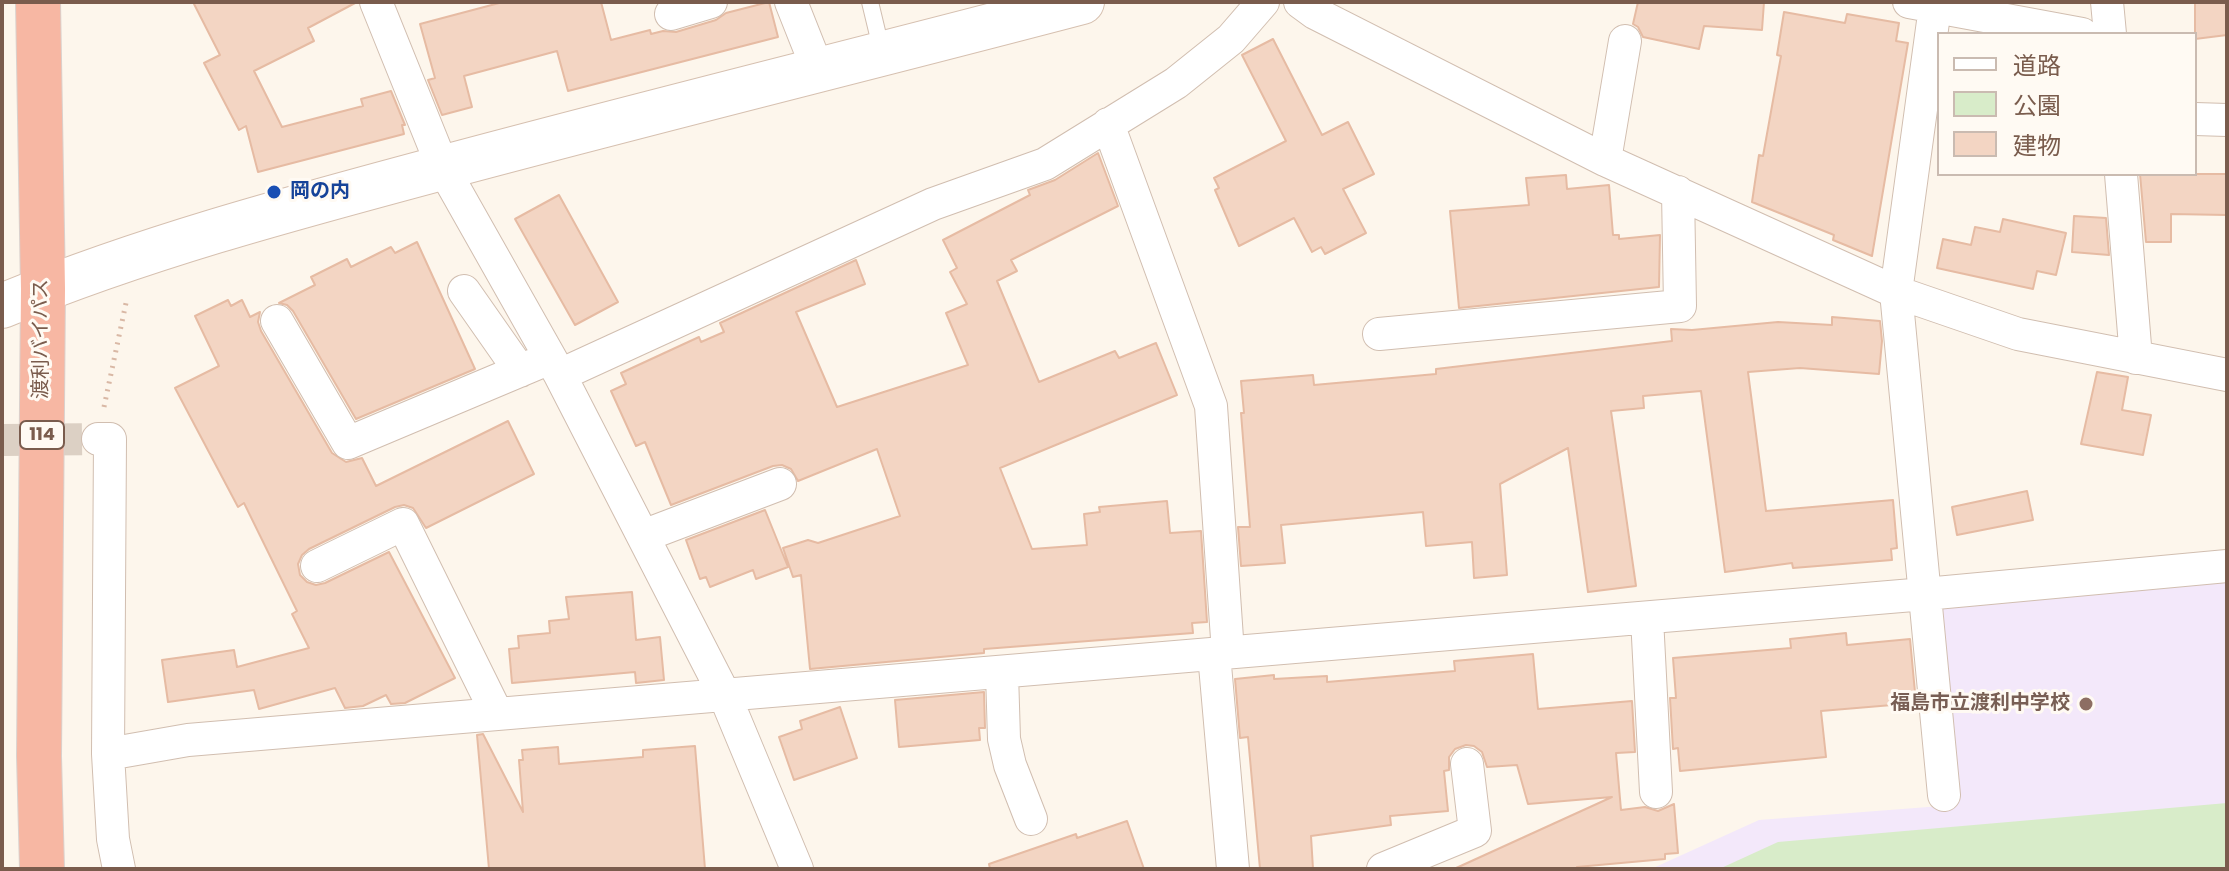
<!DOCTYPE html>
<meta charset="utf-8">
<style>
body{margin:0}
#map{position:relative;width:2229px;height:871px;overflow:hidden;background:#fdf6ec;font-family:Poppins,"Noto Sans JP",sans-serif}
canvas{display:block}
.frame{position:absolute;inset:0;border:4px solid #7a5c4d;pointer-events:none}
.legend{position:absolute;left:1937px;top:32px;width:260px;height:144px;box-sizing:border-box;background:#fffaf3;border:2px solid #cabbb1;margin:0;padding:10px 14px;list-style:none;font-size:24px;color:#7a5c4d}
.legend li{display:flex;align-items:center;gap:16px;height:40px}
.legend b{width:40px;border:2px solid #cabbb1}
</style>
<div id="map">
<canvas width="2229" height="871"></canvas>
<div class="frame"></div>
<ul class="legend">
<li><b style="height:10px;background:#fff"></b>道路</li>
<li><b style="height:22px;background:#d8ecc9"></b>公園</li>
<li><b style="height:22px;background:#f3d5c3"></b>建物</li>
</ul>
</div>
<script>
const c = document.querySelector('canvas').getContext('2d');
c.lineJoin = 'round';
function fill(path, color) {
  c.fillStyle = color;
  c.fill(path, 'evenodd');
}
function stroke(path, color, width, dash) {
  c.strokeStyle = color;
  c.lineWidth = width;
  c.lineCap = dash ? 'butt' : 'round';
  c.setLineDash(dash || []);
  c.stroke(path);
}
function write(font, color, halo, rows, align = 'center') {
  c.font = font + ' Poppins,"Noto Sans JP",sans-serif';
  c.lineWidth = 6;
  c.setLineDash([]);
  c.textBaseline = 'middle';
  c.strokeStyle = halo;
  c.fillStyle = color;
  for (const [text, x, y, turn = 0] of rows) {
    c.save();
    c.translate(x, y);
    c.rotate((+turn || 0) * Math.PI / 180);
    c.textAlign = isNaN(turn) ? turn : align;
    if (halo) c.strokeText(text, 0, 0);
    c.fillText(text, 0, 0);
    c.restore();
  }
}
const education = new Path2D(`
 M 2227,581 L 2227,869 L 1651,869 L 1759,820 L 1954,805 L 1934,603 Z`);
const green = new Path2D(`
 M 2227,803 L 2227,869 L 1719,869 L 1778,842 Z`);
const building = new Path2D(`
 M 193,2 L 357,2 L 308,28 L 314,41 L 254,71 L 282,127 L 363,106 L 361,99 L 391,91 L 405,125 L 402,125 L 404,134 L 258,172 L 246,126 L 239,130 L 204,63 L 220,55 Z
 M 503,2 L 601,2 L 611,40 L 650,30 L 651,34 L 663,31 L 676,32 L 716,20 L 726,13 L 769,2 L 778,37 L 568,91 L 557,51 L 464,76 L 472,107 L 442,115 L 428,80 L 435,78 L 420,24 Z
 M 1638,2 L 1764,2 L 1762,30 L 1704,26 L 1699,49 L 1643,37 L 1638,27 L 1633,24 Z
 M 2195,2 L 2227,2 L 2227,35 L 2195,39 Z
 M 1784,12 L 1845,23 L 1847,14 L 1899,23 L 1896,41 L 1908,43 L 1872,256 L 1833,240 L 1834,235 L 1752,202 L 1759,155 L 1763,156 L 1781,56 L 1777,55 Z
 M 1273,39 L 1322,135 L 1348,122 L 1374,174 L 1343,189 L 1366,233 L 1325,254 L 1321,247 L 1312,252 L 1294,218 L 1239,246 L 1215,190 L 1219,188 L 1214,178 L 1286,141 L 1242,55 Z
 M 1098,153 L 1118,206 L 1011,260 L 1017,271 L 997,281 L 1039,382 L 1115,351 L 1119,358 L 1156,343 L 1177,395 L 1000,468 L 1032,549 L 1087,545 L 1084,514 L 1100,512 L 1099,507 L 1167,501 L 1170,533 L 1201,531 L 1207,622 L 1192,623 L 1193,633 L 984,649 L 984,653 L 810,669 L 801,575 L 793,577 L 783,548 L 808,540 L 818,543 L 900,516 L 877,449 L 798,481 L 791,469 L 782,465 L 773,466 L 671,505 L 645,442 L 636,446 L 611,391 L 626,384 L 621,373 L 699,337 L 701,342 L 724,332 L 720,323 L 856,260 L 865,284 L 796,312 L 837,407 L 968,365 L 946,313 L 967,304 L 950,272 L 957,268 L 943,240 L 1030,195 L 1028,190 L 1055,180 Z
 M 2140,174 L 2227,174 L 2227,215 L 2171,214 L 2171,242 L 2146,242 Z
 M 1566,175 L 1567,189 L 1609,185 L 1613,235 L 1619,235 L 1619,239 L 1660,235 L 1659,287 L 1459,308 L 1450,211 L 1529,205 L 1526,178 Z
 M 559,195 L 618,302 L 575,325 L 515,219 Z
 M 2074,216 L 2106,218 L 2109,255 L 2072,252 Z
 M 2003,219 L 2066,233 L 2056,275 L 2037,271 L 2033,289 L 1937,268 L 1943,239 L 1971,245 L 1975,227 L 2000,232 Z
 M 417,242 L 475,369 L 356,419 L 293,311 L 287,305 L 279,303 L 315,285 L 311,277 L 347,259 L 351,267 L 391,247 L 395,253 Z
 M 228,300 L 231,306 L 242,300 L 250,317 L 260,312 L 258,322 L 261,331 L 332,453 L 346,462 L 362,458 L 376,486 L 508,421 L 534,474 L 426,528 L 413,508 L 404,505 L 395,507 L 309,549 L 302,555 L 298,564 L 300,575 L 307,582 L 316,585 L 325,583 L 389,552 L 455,678 L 405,703 L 391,704 L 386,695 L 363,706 L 345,708 L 335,688 L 259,709 L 254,690 L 168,702 L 162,660 L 234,650 L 237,667 L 309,648 L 292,614 L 297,611 L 244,503 L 238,507 L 175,388 L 219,366 L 195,316 Z
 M 1832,317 L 1880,321 L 1882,341 L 1879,374 L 1800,368 L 1748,372 L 1766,511 L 1893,500 L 1897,548 L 1891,549 L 1892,560 L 1793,568 L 1792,563 L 1725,572 L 1701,391 L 1643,396 L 1644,408 L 1611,411 L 1636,586 L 1588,592 L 1568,448 L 1500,484 L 1507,575 L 1474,578 L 1472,542 L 1426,546 L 1423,512 L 1281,525 L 1285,563 L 1241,566 L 1238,527 L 1250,527 L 1241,413 L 1244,413 L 1241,381 L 1313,375 L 1314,385 L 1436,374 L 1436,369 L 1672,341 L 1671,329 L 1692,330 L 1778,322 L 1832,325 Z
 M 2097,372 L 2128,377 L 2122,410 L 2151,415 L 2143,455 L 2081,444 Z
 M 2027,491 L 2033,520 L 1957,535 L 1952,507 Z
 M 765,510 L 788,567 L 756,579 L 753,570 L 710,587 L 706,577 L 700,579 L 686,540 Z
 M 632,592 L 636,640 L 660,637 L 664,680 L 636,683 L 635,672 L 512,683 L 509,649 L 519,648 L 518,636 L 550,633 L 549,621 L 569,619 L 566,597 Z
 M 1846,633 L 1847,645 L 1910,639 L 1916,703 L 1821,711 L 1826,757 L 1680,771 L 1678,748 L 1673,749 L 1670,698 L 1676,698 L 1673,658 L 1791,648 L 1790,639 Z
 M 1533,654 L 1538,709 L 1632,701 L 1635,752 L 1616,753 L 1621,810 L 1645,807 L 1658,811 L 1674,804 L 1678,853 L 1665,854 L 1665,859 L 1577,867 L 1578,869 L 1454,869 L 1612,797 L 1528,804 L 1517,765 L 1487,767 L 1482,752 L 1474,746 L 1466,745 L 1455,749 L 1449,757 L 1449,770 L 1444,771 L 1448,811 L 1390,816 L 1391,825 L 1311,836 L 1313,869 L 1260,869 L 1248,737 L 1240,738 L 1235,679 L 1274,675 L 1274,679 L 1327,676 L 1327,682 L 1455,671 L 1454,661 Z
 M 984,692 L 985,728 L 979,728 L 980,740 L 899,747 L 895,700 Z
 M 840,707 L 857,758 L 794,780 L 779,737 L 802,729 L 800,721 Z
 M 483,734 L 523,812 L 519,760 L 523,760 L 522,750 L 558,747 L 559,764 L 643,757 L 643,750 L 695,746 L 705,869 L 489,869 L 477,735 Z
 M 1127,821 L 1144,869 L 990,869 L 989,864 L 1076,834 L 1077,838 Z`);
const streetTunnel = new Path2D(`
 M 2,440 L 98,439`);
const path = new Path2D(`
 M 104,407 L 126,303`);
const lane = new Path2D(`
 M 870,2 L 882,52`);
const street = new Path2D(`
 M 376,2 L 443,168 L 560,375 L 725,696 L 797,869
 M 791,2 L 818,70
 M 1300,2 L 1315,13 L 1605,160 L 1896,292 L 2018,334 L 2227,375
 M 1909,2 L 2082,34
 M 2107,2 L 2110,34
 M 1935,7 L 1896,292 L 1944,795
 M 671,14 L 711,2
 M 2195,119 L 2227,120
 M 1108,124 L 1211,406 L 1228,653
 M 1605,160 L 1625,41
 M 2121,174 L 2136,358
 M 464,291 L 520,371
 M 277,321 L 348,443 L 550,358
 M 1379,334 L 1680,306 L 1678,192
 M 560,375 L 933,204 L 1045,164 L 1176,83 L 1231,39 L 1263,2
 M 98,439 L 110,439 L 108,754 L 113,839 L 119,869
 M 643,536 L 780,484
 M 317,566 L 403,524 L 497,714
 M 1647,618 L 1656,792
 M 1214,654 L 1233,869
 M 1002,673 L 1004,739 L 1010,765 L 1031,819
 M 108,754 L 188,740 L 1925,594 L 2227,566
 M 1383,869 L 1475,831 L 1467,764`);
const secondary = new Path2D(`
 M 2,306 C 145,247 296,207 445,167 C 657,110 869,58 1082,2`);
const highway = new Path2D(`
 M 38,2 L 43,289 L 39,756 L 42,869`);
const markers = [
 [274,192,8,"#1a4fb4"],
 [2086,704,8,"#8d6e63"]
];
const shields = [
 [42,435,44]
];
const shieldNames = [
 ["114",42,435]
];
const transitNames = [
 ["岡の内",290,192]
];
const streetNames = [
 ["渡利バイパス",42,339,-90]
];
const educationNames = [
 ["福島市立渡利中学校",2070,704]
];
fill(education, '#f3e8fa');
fill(green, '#d8ecc9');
fill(building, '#f3d5c3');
stroke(building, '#e6bba3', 2);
stroke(streetTunnel, '#dcd0c4', 32, [32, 16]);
stroke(lane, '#d1beb0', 18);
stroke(street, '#d1beb0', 34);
stroke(secondary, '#d6c0b0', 46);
stroke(highway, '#dad1cd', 46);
stroke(path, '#d9b8a5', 5, [2, 6]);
stroke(lane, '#fff', 16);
stroke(street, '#fff', 32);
stroke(secondary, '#fff', 44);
stroke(highway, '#f7b7a3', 44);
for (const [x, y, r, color] of markers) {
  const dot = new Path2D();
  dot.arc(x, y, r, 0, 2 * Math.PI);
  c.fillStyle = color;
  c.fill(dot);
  stroke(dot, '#fffaf3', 3);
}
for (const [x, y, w] of shields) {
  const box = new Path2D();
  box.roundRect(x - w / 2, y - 14, w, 28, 6);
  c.fillStyle = '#fffaf3';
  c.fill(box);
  stroke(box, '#7a5c4d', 2);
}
write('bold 18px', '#7a5c4d', null, shieldNames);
write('bold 20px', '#164399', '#fffaf3', transitNames, 'left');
write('20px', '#7a5c4d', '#fffaf3', streetNames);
write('bold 20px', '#785e54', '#fffaf3', educationNames, 'right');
</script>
